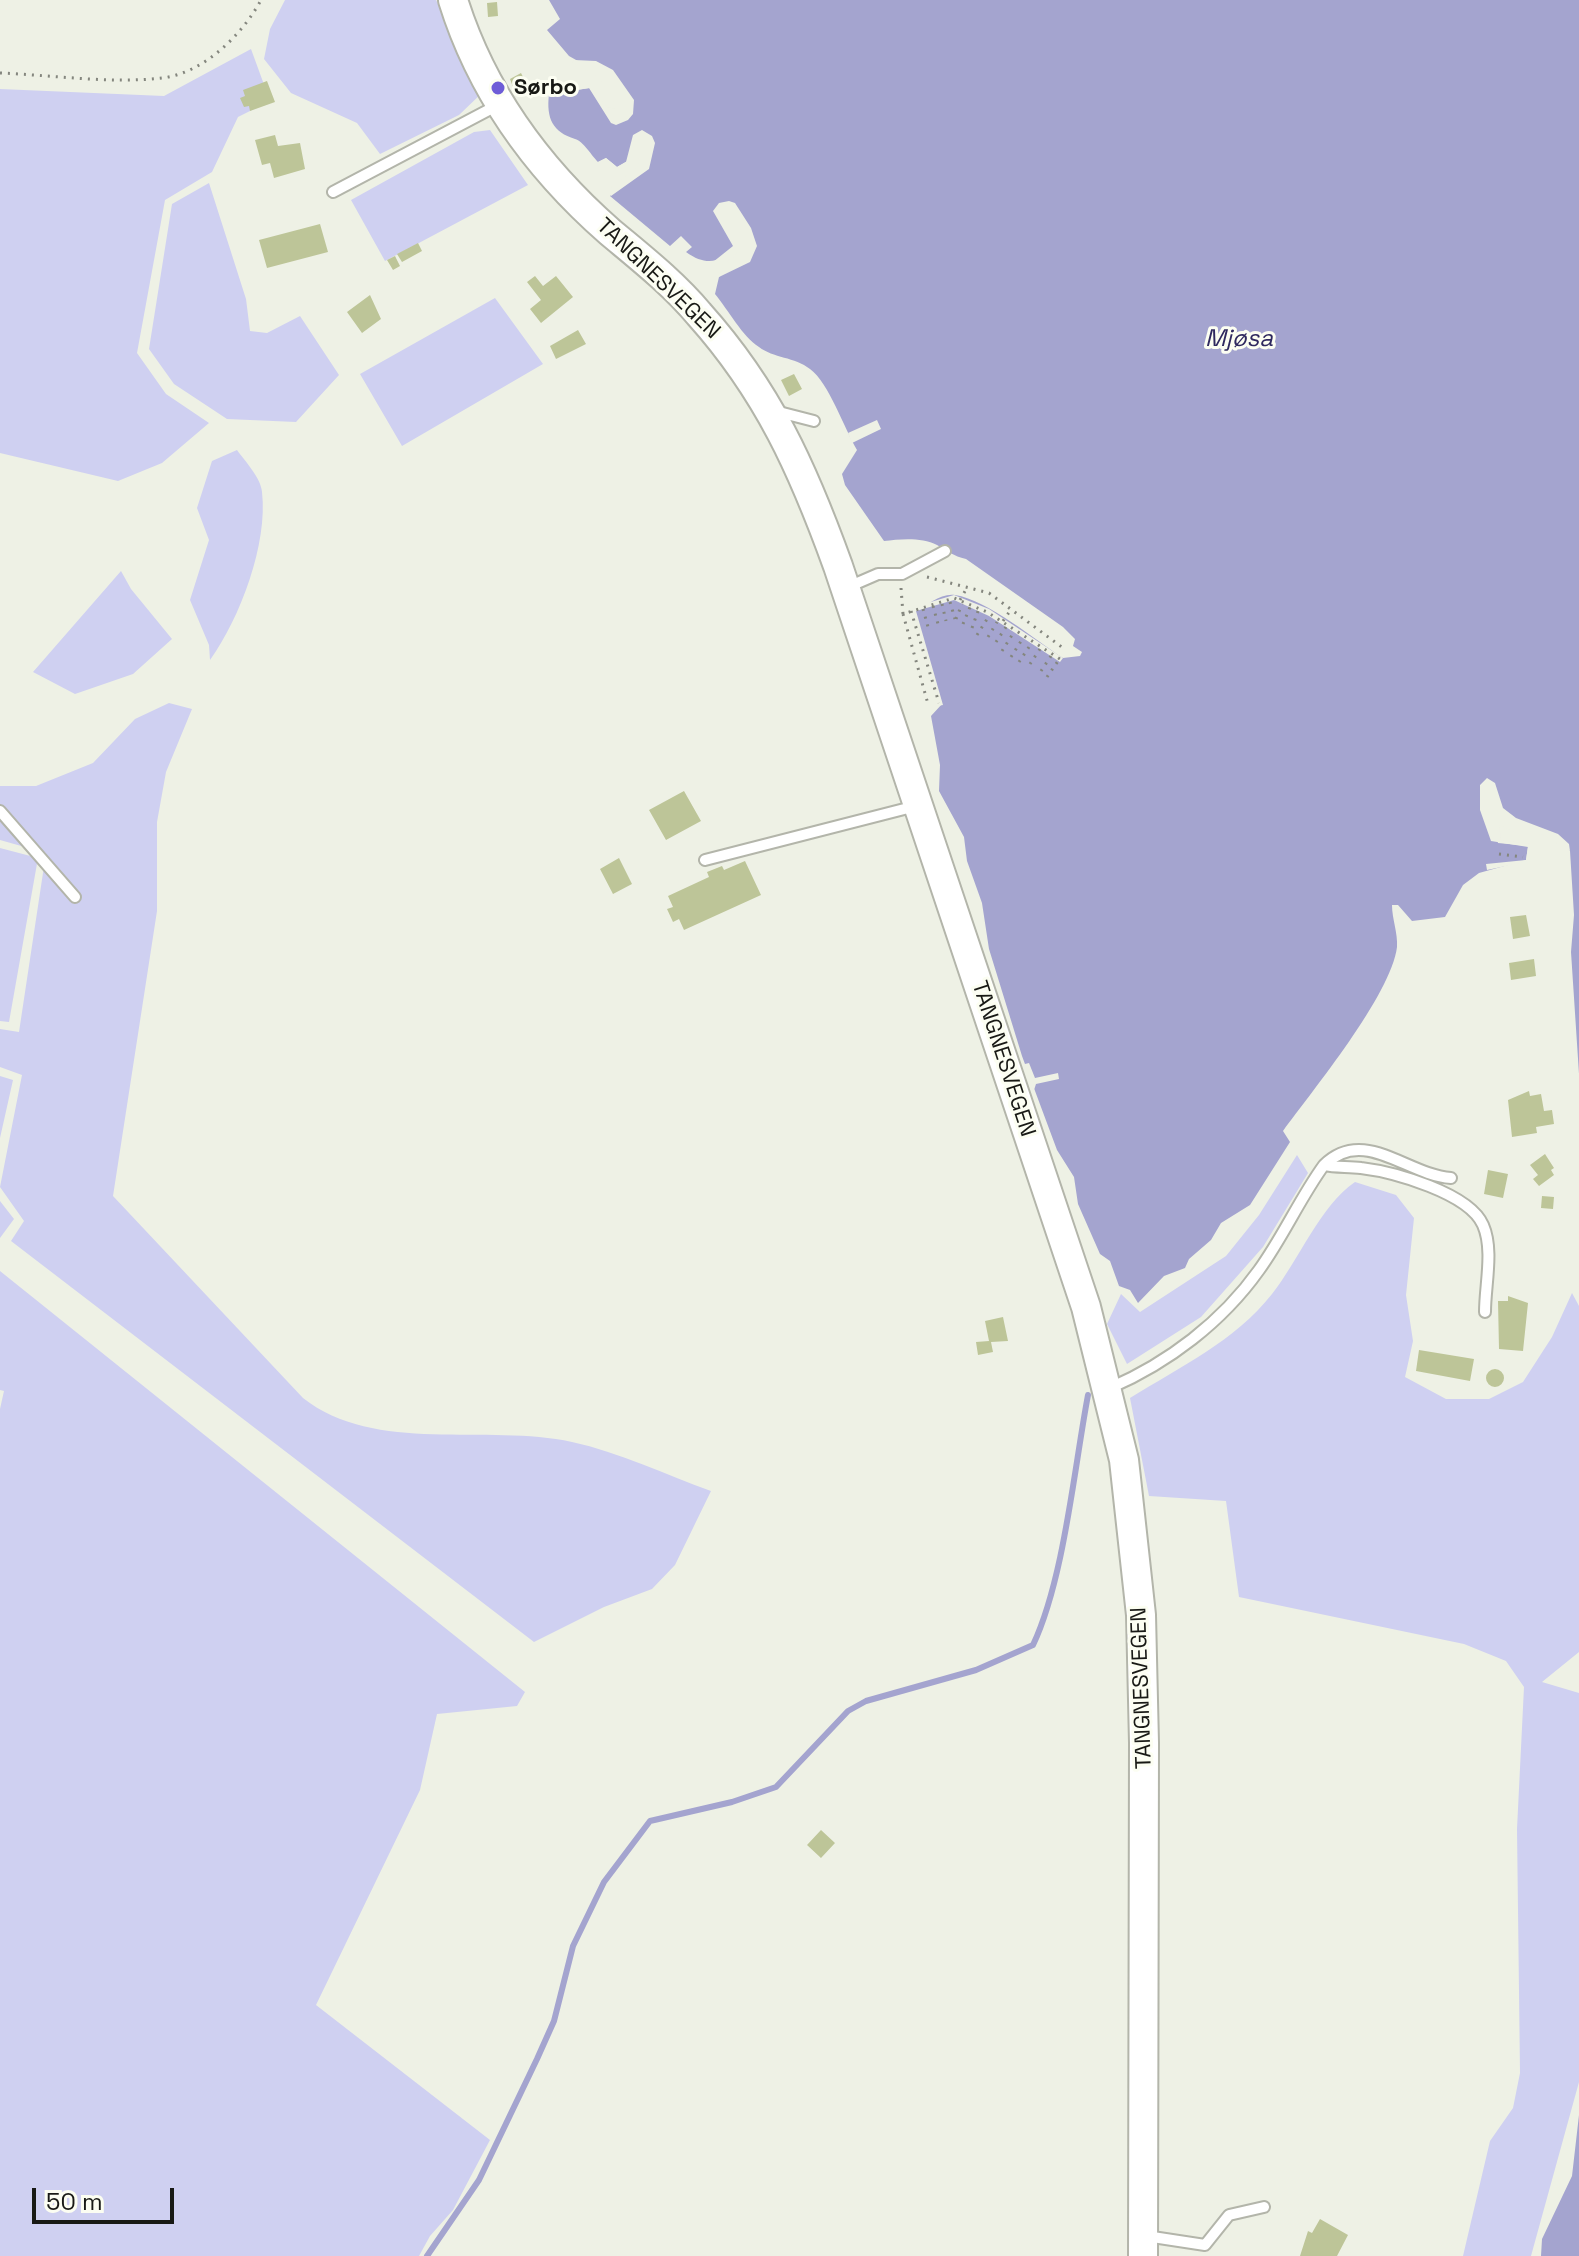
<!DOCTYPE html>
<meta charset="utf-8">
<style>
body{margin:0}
#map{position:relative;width:1579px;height:2256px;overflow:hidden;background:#eef1e5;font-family:"Space Grotesk",sans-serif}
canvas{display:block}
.scale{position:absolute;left:32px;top:2188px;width:142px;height:36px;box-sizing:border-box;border:4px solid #181915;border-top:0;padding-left:10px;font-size:24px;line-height:28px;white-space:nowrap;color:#181915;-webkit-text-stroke:6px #fcfef2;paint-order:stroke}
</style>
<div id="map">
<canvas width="1579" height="2256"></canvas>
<div class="scale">50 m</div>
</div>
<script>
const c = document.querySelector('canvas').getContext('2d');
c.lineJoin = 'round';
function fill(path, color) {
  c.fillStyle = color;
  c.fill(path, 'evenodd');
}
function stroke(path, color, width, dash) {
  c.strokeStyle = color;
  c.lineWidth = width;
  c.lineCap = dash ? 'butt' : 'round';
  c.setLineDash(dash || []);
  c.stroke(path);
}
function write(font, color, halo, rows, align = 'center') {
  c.font = font + ' "Space Grotesk",sans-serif';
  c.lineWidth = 6;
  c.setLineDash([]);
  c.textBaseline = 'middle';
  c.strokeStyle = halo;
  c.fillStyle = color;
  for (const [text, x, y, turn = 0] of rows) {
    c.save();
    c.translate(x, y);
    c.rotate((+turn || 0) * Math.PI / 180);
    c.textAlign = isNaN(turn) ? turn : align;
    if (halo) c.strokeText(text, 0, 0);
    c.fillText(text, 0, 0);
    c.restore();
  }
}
const green = new Path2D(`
 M 285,0 L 436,0 L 483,92 L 459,115 L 380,154 L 357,123 L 291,93 L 264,59 L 270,29 Z
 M 251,49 L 270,101 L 238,117 L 212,172 L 165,200 L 137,353 L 166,394 L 209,423 L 162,463 L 118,481 L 0,453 L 0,89 L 164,96 Z
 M 490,130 L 528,185 L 385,261 L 351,200 L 474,132 Z
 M 209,183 L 246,299 L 250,331 L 267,333 L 300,316 L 339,375 L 296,422 L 227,419 L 174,384 L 149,349 L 172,204 Z
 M 495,298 L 543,364 L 402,446 L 360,374 Z
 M 237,450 C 245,461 261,478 262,492 C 268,544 240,618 210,660 L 209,645 L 190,600 L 209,540 L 197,508 L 212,461 Z
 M 121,571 L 131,589 L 172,639 L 133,674 L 75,694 L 33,672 Z
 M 169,703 L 192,709 L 166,772 L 157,822 L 157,911 L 113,1196 L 303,1398 C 375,1455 488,1423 572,1442 C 619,1452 666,1475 711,1491 L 675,1565 L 652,1589 L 604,1607 L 534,1642 L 11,1241 L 24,1221 L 0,1187 L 22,1075 L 0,1067 L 0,1029 L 19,1032 L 46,853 L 0,840 L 0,786 L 36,786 L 93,763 L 135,719 Z
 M 0,848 L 38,858 L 9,1022 L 0,1021 Z
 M 0,1076 L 13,1080 L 0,1138 Z
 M 1297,1155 L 1308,1173 L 1263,1247 L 1201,1317 L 1127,1364 L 1107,1324 L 1121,1294 L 1140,1312 L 1226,1256 L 1259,1215 Z
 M 1355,1182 L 1396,1195 L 1414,1218 L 1406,1295 L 1413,1341 L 1405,1377 L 1446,1399 L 1489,1399 L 1523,1382 L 1552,1337 L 1572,1293 L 1579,1306 L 1579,1652 L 1542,1682 L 1579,1693 L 1579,2082 L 1531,2256 L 1463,2256 L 1490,2141 L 1513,2108 L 1520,2073 L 1517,1829 L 1524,1687 L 1506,1661 L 1464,1644 L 1239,1597 L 1226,1501 L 1149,1496 L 1130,1398 C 1180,1367 1235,1341 1272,1294 C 1299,1260 1320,1206 1355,1182 Z
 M 0,1201 L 14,1219 L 0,1238 Z
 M 0,1271 L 525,1692 L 517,1706 L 437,1714 L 420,1790 L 316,2005 L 490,2140 L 453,2210 L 430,2236 L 419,2256 L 0,2256 L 0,1409 L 4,1391 L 0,1390 Z`);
const water = new Path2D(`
 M 549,0 L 1579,0 L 1579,1074 L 1571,952 L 1574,915 L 1570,851 L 1554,836 L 1494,819 L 1498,843 L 1528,846 L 1526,860 L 1479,873 L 1463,885 L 1445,917 L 1412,921 L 1398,905 L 1392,905 C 1392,919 1398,933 1397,947 C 1391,995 1313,1090 1283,1131 L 1290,1142 L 1250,1205 L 1221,1223 L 1211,1240 L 1189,1259 L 1185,1268 L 1164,1276 L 1138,1303 L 1130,1290 L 1119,1286 L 1110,1261 L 1100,1254 L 1078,1204 L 1074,1177 L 1057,1150 L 1022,1056 L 989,949 L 982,903 L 967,861 L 964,837 L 939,791 L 940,765 L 931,716 L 942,704 L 915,612 C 927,605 941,593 955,595 C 988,600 1035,640 1063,658 L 1080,656 L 1082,652 L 1073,646 L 1075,639 L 1063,627 L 966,559 C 953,556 948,551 937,545 C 922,537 900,539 884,541 L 845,485 L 842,474 L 857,450 C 844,428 829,383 810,369 C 795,357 773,358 759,347 C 742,336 729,311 715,294 L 719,277 L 745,249 L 739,247 C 720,262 707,267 686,252 L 692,247 L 681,236 L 670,246 L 610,196 L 640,169 L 641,153 L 617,167 L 606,158 L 598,162 C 592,156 583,141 575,139 C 553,132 546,119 549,94 L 590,88 L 610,114 L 622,106 L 599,73 L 569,56 L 547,30 L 560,19 Z
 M 1579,2115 L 1579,2256 L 1541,2256 L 1542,2239 L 1572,2176 Z`);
const pier = new Path2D(`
 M 574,60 L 596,61 L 613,70 L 634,100 L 633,114 L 628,120 L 616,125 L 611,123 L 589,88 L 546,95 L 548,90 L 590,84 L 607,107 L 616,109 L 610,93 L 597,76 L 572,63 Z
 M 642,130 L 652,136 L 655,143 L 649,169 L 611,196 L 609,189 L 637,167 L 640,158 L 618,171 L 598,162 L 606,158 L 617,167 L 626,162 L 633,135 Z
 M 729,201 L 735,203 L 751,228 L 757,246 L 750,262 L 719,277 L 715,277 L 740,250 L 724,264 L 708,266 L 733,246 L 713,211 L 719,203 Z
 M 877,420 L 881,429 L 852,443 L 848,433 Z
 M 954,595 L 989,609 L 1063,658 L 1060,662 L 989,616 L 954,600 L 916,611 L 943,705 L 937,706 L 911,611 L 914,607 Z
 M 1487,778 L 1495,783 L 1503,808 L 1516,818 L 1558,834 L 1569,844 L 1570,851 L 1541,834 L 1525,836 L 1499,825 L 1501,840 L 1531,844 L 1530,861 L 1487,870 L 1486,864 L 1526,860 L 1528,847 L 1491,841 L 1480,810 L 1480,785 Z
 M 1029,1063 L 1035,1078 L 1058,1073 L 1059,1079 L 1036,1084 L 1033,1093 L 1021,1065 Z`);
const stream = new Path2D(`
 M 427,2256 L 479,2180 L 537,2059 L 554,2021 L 573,1946 L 604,1882 L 650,1821 L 732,1802 L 776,1787 L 848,1711 L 866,1701 L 976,1670 L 1033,1645 C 1064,1579 1074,1469 1088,1395`);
const building = new Path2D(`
 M 497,2 L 498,16 L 488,17 L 487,3 Z
 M 521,73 L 525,81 L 513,87 L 510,79 Z
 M 267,81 L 275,102 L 250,111 L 249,106 L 244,107 L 240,98 L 245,96 L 243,90 Z
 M 275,135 L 278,146 L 300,143 L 305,169 L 274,178 L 270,163 L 262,165 L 255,140 Z
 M 320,224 L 328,252 L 267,268 L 259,240 Z
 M 418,243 L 422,251 L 402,262 L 397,254 Z
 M 395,256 L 400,266 L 393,270 L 387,260 Z
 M 535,276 L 543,286 L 556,276 L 573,297 L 541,323 L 530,309 L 541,300 L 527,282 Z
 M 370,295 L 381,319 L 362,333 L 347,312 Z
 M 578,330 L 586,344 L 556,359 L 550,346 Z
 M 794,374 L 802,389 L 789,396 L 781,380 Z
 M 684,791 L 701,821 L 666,840 L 649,810 Z
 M 619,858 L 632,884 L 613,894 L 600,869 Z
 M 745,861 L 761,895 L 684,930 L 679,919 L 673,922 L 667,909 L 673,907 L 668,896 L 709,877 L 707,872 L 722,866 L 724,870 Z
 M 1526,915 L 1530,936 L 1513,939 L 1510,917 Z
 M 1534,959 L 1536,976 L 1511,980 L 1509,963 Z
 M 1529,1091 L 1530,1096 L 1541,1094 L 1544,1111 L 1552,1110 L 1554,1124 L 1536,1127 L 1537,1133 L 1512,1137 L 1508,1100 Z
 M 1545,1154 L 1554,1168 L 1551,1170 L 1554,1175 L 1539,1186 L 1533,1179 L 1538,1175 L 1530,1165 Z
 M 1488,1170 L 1508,1174 L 1503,1198 L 1484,1194 Z
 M 1542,1196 L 1554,1197 L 1553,1209 L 1541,1208 Z
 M 1508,1296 L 1528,1303 L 1523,1351 L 1499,1349 L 1498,1301 L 1508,1301 Z
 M 1003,1317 L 1008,1341 L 991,1342 L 993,1352 L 978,1355 L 976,1342 L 989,1341 L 985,1321 Z
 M 1419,1350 L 1474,1359 L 1470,1381 L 1416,1371 Z
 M1486 1378a9 9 0 1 1 18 0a9 9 0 1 1-18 0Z
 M 821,1830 L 835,1843 L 821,1858 L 807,1845 Z
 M 1320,2219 L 1348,2235 L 1337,2256 L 1300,2256 L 1308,2231 L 1312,2233 Z`);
const path = new Path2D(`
 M 0,73 C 51,75 112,84 162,78 C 204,73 242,35 261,0
 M 927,577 L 989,593 L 1063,648
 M 901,588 L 903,614 L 954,598 L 987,612 L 1060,659
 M 960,600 L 968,586
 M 950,602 L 955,619
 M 942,604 L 946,621
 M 933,606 L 938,624
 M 923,609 L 928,627
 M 911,611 L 939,703
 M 903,614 L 928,704
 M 956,619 L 962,604
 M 1003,621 L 1012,608
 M 963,624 L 970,607
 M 972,628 L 978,611
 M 977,635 L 989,616
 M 988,637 L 997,622
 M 996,642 L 1006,627
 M 1002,651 L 1014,632
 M 1011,657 L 1023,638
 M 1019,662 L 1031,644
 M 1030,664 L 1040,649
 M 1041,671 L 1051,656
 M 1047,677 L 1058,661
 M 1499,854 L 1523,857`);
const lane = new Path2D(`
 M 333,192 L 498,105
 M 775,411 L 814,421
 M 848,587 L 878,574 L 902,574 L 945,551
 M 0,811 L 75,897
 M 705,860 L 916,806
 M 1324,1165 C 1364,1126 1407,1175 1451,1178
 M 1110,1388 C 1168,1363 1222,1322 1259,1270 C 1283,1237 1300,1198 1324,1165 C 1336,1168 1349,1166 1361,1168 C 1394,1172 1469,1193 1483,1225 C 1494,1250 1485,1285 1485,1312
 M 1146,2236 L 1205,2245 L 1229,2215 L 1264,2207`);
const secondary = new Path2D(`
 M 453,0 C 482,93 537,168 610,232 C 641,258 673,283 699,314 C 768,391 803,469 838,566 L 1086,1307 L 1124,1460 L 1141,1615 L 1144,1743 L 1143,2256`);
const markers = [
 [498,88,8,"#6e5dd7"]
];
const poiNames = [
 ["Sørbo",514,88]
];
const streetNames = [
 ["TANGNESVEGEN",658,279,44],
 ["TANGNESVEGEN",1003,1059,72],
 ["TANGNESVEGEN",1142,1688,-92]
];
const waterNames = [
 ["Mjøsa",1239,339]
];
fill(green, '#cfd0f1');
fill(water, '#a4a4cf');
fill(pier, '#eef1e5');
stroke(stream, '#a4a4cf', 6);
fill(building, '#bdc598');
stroke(lane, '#b3b5aa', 14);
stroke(secondary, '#b3b5aa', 32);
stroke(path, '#84867e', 3, [2, 6]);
stroke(lane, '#fff', 10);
stroke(secondary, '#fff', 28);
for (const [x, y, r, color] of markers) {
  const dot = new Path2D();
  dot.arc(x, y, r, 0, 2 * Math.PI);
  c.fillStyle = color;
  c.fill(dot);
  stroke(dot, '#fcfef2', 3);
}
write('bold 22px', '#181915', '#fcfef2', poiNames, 'left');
write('22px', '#181915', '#fcfef2', streetNames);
write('italic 24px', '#2f295f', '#fcfef2', waterNames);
</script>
